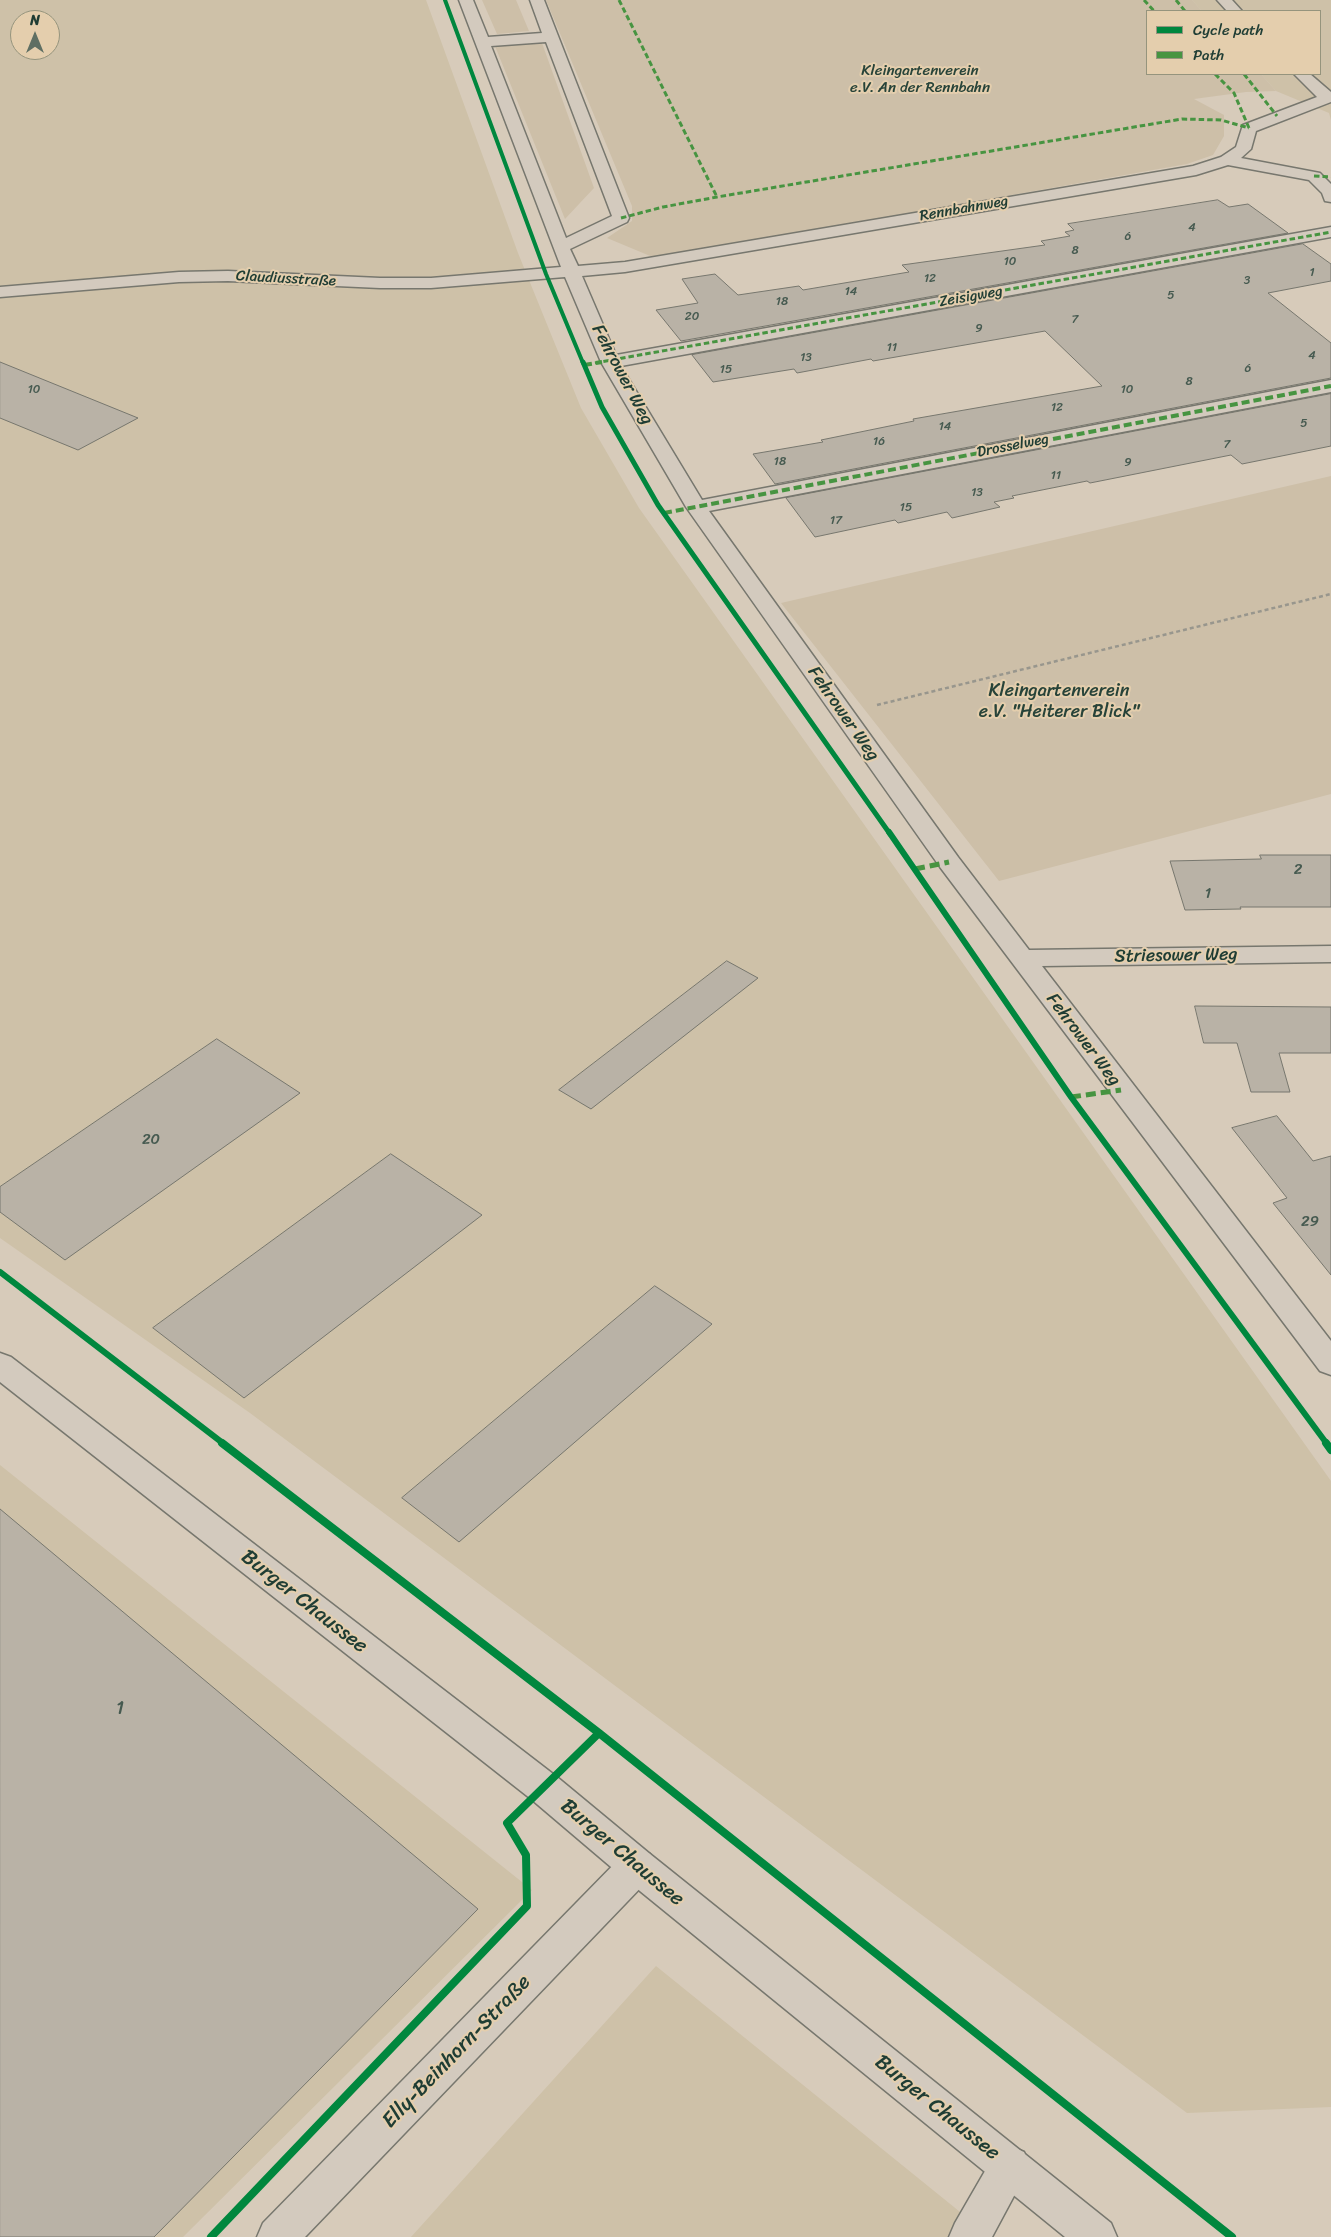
<!DOCTYPE html>
<meta charset="utf-8">
<style>
body{margin:0}
#map{position:relative;width:1331px;height:2237px;overflow:hidden;background:#d7cbba;font-family:Sriracha,sans-serif}
canvas{display:block}
.legend{position:absolute;left:1146px;top:10px;width:175px;height:65px;box-sizing:border-box;background:#e4cead;border:1px solid #95947d;margin:0;padding:6px 9px;list-style:none;font-size:15px;color:#1f3d34}
.legend li{display:flex;align-items:center;gap:10px;height:25px}
.legend b{width:25px;border:1px solid #95947d}
.north{position:absolute;left:10px;top:10px;width:50px;height:50px;box-sizing:border-box;background:#e4cead;border:1px solid #95947d;border-radius:50%;rotate:0deg;font-size:14px;font-weight:700;line-height:20px;text-align:center;color:#1f3d34}
.north::after{content:'';display:block;margin:auto;width:18px;height:22px;background:#5f6f63;clip-path:polygon(50% 0,100% 100%,50% 72%,0 100%)}
</style>
<div id="map">
<canvas width="1331" height="2237"></canvas>
<ul class="legend">
<li><b style="height:6px;background:#00873e"></b>Cycle path</li>
<li><b style="height:6px;background:#479441"></b>Path</li>
</ul>
<div class="north">N</div>
</div>
<script>
const c = document.querySelector('canvas').getContext('2d');
c.lineJoin = 'round';
function fill(path, color) {
  c.fillStyle = color;
  c.fill(path, 'evenodd');
}
function stroke(path, color, width, dash) {
  c.strokeStyle = color;
  c.lineWidth = width;
  c.lineCap = dash ? 'butt' : 'round';
  c.setLineDash(dash || []);
  c.stroke(path);
}
function write(font, color, halo, rows, align = 'center') {
  c.font = font + ' Sriracha,sans-serif';
  c.lineWidth = 4;
  c.setLineDash([]);
  c.textBaseline = 'middle';
  c.strokeStyle = halo;
  c.fillStyle = color;
  for (const [text, x, y, turn = 0] of rows) {
    c.save();
    c.translate(x, y);
    c.rotate((+turn || 0) * Math.PI / 180);
    c.textAlign = isNaN(turn) ? turn : align;
    if (halo) c.strokeText(text, 0, 0);
    c.fillText(text, 0, 0);
    c.restore();
  }
}
const built = new Path2D(`
 M 0,0 L 426,0 L 518,253 L 581,408 L 639,508 L 1331,1481 L 1331,2107 L 1187,2113 L 250,1413 L 0,1238 ZM 20,20 L 50,20 L 50,50 L 20,50 Z
 M 1192,0 L 1331,0 L 1331,120 L 1329,113 L 1276,91 L 1261,74 L 1320,74 L 1320,11 L 1202,11 Z
 M 0,1465 L 532,1890 L 183,2237 L 0,2237 Z
 M 656,1966 L 991,2237 L 411,2237 Z`);
const green = new Path2D(`
 M 482,0 L 516,0 L 529,31 L 497,34 Z
 M 546,0 L 1192,0 L 1202,11 L 1147,11 L 1147,74 L 1261,74 L 1276,91 L 1246,92 L 1194,99 L 1224,115 L 1224,136 L 1213,155 L 1187,164 L 655,258 L 607,238 L 632,221 L 632,206 Z
 M 542,43 L 594,188 L 565,219 L 495,46 Z
 M 1331,476 L 1331,794 L 999,881 L 781,603 Z`);
const building = new Path2D(`
 M 1218,200 L 1229,207 L 1248,204 L 1288,233 L 681,341 L 656,310 L 698,303 L 682,279 L 715,274 L 738,295 L 799,286 L 803,290 L 909,272 L 902,265 L 1045,245 L 1041,241 L 1070,236 L 1065,232 L 1074,230 L 1068,224 Z
 M 1303,244 L 1331,264 L 1331,281 L 1268,293 L 1331,343 L 1331,378 L 775,484 L 753,454 L 823,442 L 821,440 L 914,421 L 913,419 L 1102,386 L 1045,331 L 873,361 L 871,359 L 797,373 L 794,369 L 713,382 L 692,355 Z
 M 0,362 L 138,418 L 78,450 L 0,418 Z
 M 1331,394 L 1331,446 L 1242,464 L 1231,455 L 1090,483 L 1087,481 L 1012,496 L 1014,498 L 994,502 L 1000,507 L 952,518 L 947,512 L 898,523 L 895,520 L 815,537 L 786,498 Z
 M 1260,855 L 1331,855 L 1331,907 L 1240,907 L 1241,909 L 1185,910 L 1170,861 L 1261,859 Z
 M 727,961 L 758,978 L 591,1109 L 559,1090 Z
 M 1195,1006 L 1331,1007 L 1331,1053 L 1279,1053 L 1290,1092 L 1251,1092 L 1237,1043 L 1204,1043 Z
 M 217,1039 L 300,1093 L 65,1260 L 0,1212 L 0,1187 Z
 M 1277,1116 L 1313,1161 L 1331,1156 L 1331,1275 L 1273,1203 L 1287,1198 L 1232,1128 Z
 M 391,1154 L 482,1215 L 244,1398 L 153,1328 Z
 M 655,1286 L 712,1324 L 459,1542 L 402,1498 Z
 M 0,1509 L 478,1909 L 154,2237 L 0,2237 Z`);
const path = new Path2D(`
 M 877,705 L 1331,594`);
const minor = new Path2D(`
 M 459,0 L 473,0 L 488,37 L 542,33 L 530,0 L 544,0 L 629,218 L 627,222 L 570,249 L 578,266 L 625,262 L 1193,166 L 1221,157 L 1236,147 L 1243,125 L 1317,97 L 1294,74 L 1310,74 L 1331,92 L 1331,102 L 1256,131 L 1251,149 L 1241,158 L 1320,173 L 1331,184 L 1331,202 L 1325,201 L 1322,193 L 1309,180 L 1228,165 L 1196,175 L 625,272 L 582,276 L 616,355 L 1331,227 L 1331,237 L 621,366 L 702,500 L 1331,380 L 1331,392 L 709,511 L 958,857 L 1029,950 L 1331,946 L 1331,962 L 1042,966 L 1331,1341 L 1331,1375 L 1320,1371 L 940,867 L 686,507 L 601,362 L 565,277 L 431,288 L 380,288 L 228,281 L 179,282 L 0,297 L 0,287 L 179,272 L 228,271 L 380,278 L 431,278 L 561,267 ZM 546,42 L 612,216 L 566,238 L 491,46 Z
 M 1217,0 L 1232,0 L 1242,11 L 1227,11 Z
 M 637,1849 L 650,1854 L 655,1866 L 650,1878 L 305,2237 L 257,2237 L 263,2223 L 624,1854 Z
 M 1010,2146 L 1024,2152 L 1030,2166 L 992,2237 L 949,2237 L 955,2223 L 996,2152 Z`);
const major = new Path2D(`
 M 0,1353 L 11,1357 L 557,1777 L 650,1854 L 1111,2223 L 1117,2237 L 1065,2237 L 624,1878 L 531,1799 L 0,1382 Z`);
const quietFar2 = new Path2D(`
 M 619,0 L 717,197
 M 1144,0 L 1154,11
 M 1176,0 L 1185,11
 M 1215,74 L 1234,93 L 1249,128
 M 1244,74 L 1277,116
 M 1314,176 L 1331,177
 M 621,218 L 663,207 L 717,197 L 1182,119 L 1221,120 L 1249,128
 M 595,363 L 1331,232`);
const quietFar1 = new Path2D(`
 M 584,365 L 602,362
 M 664,513 L 1331,386`);
const quiet = new Path2D(`
 M 915,869 L 949,862
 M 1071,1097 L 1121,1090`);
const cyclewayFar3 = new Path2D(`
 M 445,0 L 546,274 L 583,363`);
const cyclewayFar2 = new Path2D(`
 M 583,362 L 602,407 L 658,505 L 890,834`);
const cyclewayFar1 = new Path2D(`
 M 889,832 L 1071,1097 L 1327,1444
 M 0,1272 L 224,1444`);
const cycleway = new Path2D(`
 M 222,1443 L 599,1733 L 1232,2237
 M 1326,1443 L 1331,1450
 M 211,2237 L 527,1906 L 526,1855 L 507,1823 L 599,1733`);
const farNumbernames = [
 ["4",1192,228],
 ["6",1128,237],
 ["8",1075,251],
 ["10",1010,262],
 ["1",1312,273],
 ["12",930,279],
 ["3",1247,281],
 ["14",851,292],
 ["5",1171,296],
 ["18",782,302],
 ["20",692,317],
 ["7",1075,320],
 ["9",979,329],
 ["11",892,348],
 ["4",1312,356],
 ["13",806,358],
 ["6",1248,369],
 ["15",726,370],
 ["8",1189,382],
 ["10",34,390],
 ["10",1127,390],
 ["12",1057,408],
 ["5",1304,424],
 ["14",945,427],
 ["16",879,442],
 ["7",1227,445],
 ["18",780,462],
 ["9",1128,463],
 ["11",1056,476],
 ["13",977,493],
 ["15",906,508],
 ["17",836,521]
];
const farParknames = [
 ["Kleingartenverein",920,71],
 ["e.V. An der Rennbahn",920,88]
];
const farStreetnames = [
 ["Rennbahnweg",964,209,-10],
 ["Claudiusstraße",286,279,3],
 ["Zeisigweg",971,297,-10],
 ["Drosselweg",1013,446,-11]
];
const numberNames = [
 ["2",1298,870],
 ["1",1208,894],
 ["20",151,1140],
 ["29",1310,1222]
];
const streetNames = [
 ["Fehrower Weg",622,375,62],
 ["Fehrower Weg",843,714,55],
 ["Striesower Weg",1176,956,-1],
 ["Fehrower Weg",1083,1040,53]
];
const parkNames = [
 ["Kleingartenverein",1059,691],
 ["e.V. \"Heiterer Blick\"",1059,712]
];
const nearNumbernames = [
 ["1",120,1709]
];
const nearStreetnames = [
 ["Burger Chaussee",304,1602,38],
 ["Burger Chaussee",622,1853,40],
 ["Elly-Beinhorn-Straße",457,2052,-46],
 ["Burger Chaussee",937,2108,39]
];
fill(built, '#cec1a8');
fill(green, '#cdbfa8');
fill(building, '#b9b2a6');
stroke(building, '#77776e', 1);
stroke(minor, '#77776e', 3);
stroke(major, '#77776e', 3);
stroke(path, '#98968d', 2.5, [4, 3]);
fill(minor, '#d3cabe');
fill(major, '#d3cabe');
stroke(quietFar2, '#479441', 3, [5.5, 3]);
stroke(quietFar1, '#479441', 4, [8, 4]);
stroke(quiet, '#479441', 5, [10, 5]);
stroke(cyclewayFar3, '#00873e', 4);
stroke(cyclewayFar2, '#00873e', 5);
stroke(cyclewayFar1, '#00873e', 6);
stroke(cycleway, '#00873e', 8);
write('12px', '#465a50', null, farNumbernames);
write('15px', '#274339', '#e4cead', farParknames);
write('15px', '#1f3d34', '#e4cead', farStreetnames);
write('15px', '#465a50', null, numberNames);
write('18px', '#1f3d34', '#e4cead', streetNames);
write('18px', '#274339', '#e4cead', parkNames);
write('18px', '#465a50', null, nearNumbernames);
write('21px', '#1f3d34', '#e4cead', nearStreetnames);
</script>
